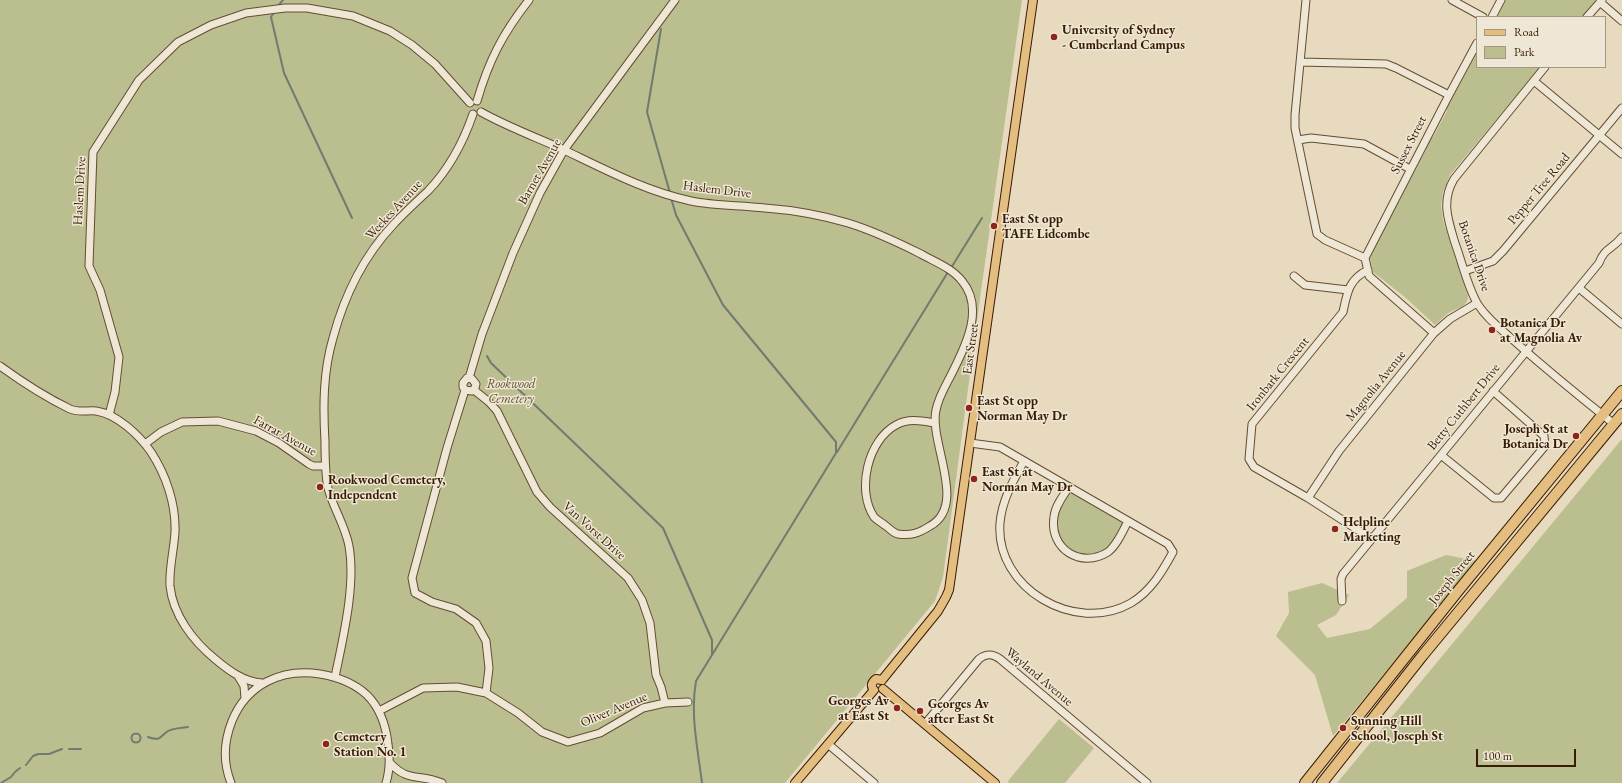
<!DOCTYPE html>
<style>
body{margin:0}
#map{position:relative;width:1622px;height:783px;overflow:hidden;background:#e7dabf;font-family:"EB Garamond",serif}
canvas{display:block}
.legend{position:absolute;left:1476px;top:16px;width:130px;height:52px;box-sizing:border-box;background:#efe7d5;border:1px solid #a69681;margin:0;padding:5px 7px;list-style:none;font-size:12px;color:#391c03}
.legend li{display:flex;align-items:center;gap:8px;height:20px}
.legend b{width:20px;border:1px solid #a69681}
.scale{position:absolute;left:1476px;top:749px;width:100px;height:18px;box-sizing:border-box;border:2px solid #391c03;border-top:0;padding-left:5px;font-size:12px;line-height:14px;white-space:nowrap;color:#391c03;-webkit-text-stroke:3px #efe7d5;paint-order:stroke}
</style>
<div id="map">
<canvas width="1622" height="783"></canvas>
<ul class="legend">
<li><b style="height:5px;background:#e4bd80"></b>Road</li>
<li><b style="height:11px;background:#bbbe8e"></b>Park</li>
</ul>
<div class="scale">100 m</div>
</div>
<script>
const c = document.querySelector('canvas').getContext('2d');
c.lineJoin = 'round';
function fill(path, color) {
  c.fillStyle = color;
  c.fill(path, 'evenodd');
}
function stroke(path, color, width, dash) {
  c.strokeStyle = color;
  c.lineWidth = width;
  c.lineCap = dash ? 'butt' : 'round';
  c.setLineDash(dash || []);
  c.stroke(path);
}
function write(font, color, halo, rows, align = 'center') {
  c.font = font + ' "EB Garamond",serif';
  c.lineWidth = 3;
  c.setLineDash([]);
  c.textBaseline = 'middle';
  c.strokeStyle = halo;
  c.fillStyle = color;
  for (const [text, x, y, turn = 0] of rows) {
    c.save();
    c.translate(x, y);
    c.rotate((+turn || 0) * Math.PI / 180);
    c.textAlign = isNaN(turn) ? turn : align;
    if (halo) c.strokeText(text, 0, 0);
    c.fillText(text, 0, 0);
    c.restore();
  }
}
const green = new Path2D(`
 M 0,0 L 1022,0 L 981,291 L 943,577 L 935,601 L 785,783 L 0,783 Z
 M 1505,0 L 1596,0 L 1582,17 L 1495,17 Z
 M 1477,53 L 1477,67 L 1540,67 L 1450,175 L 1443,192 L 1441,205 L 1443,220 L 1468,296 C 1468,308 1455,308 1447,314 C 1443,317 1439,322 1435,325 L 1406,298 L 1373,272 L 1370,258 L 1373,249 L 1426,150 L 1426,146 L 1430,138 L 1433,137 L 1447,111 L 1447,107 Z
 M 1622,439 L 1622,783 L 1337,783 Z
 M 1069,492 L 1123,523 C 1119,531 1115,541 1108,547 C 1092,561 1064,552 1057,532 C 1052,520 1063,502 1069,492 Z
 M 1446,555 L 1477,561 L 1333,736 L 1315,675 L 1276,636 L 1289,613 L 1288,592 L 1322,583 L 1349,595 L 1336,615 L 1317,625 L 1327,638 L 1370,629 L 1407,598 L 1407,571 Z
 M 1059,719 L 1094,748 L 1065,783 L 1009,783 L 1008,781 Z`);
const stream = new Path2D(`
 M 277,7 L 283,0
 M 275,11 L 271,17 L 284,73 L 352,218
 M 661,29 L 647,112 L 670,193
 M 671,198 L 676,215 L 723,305 L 836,442 L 836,453 L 696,681 C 690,715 698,750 702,783
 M 951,268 L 982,218
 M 487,356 L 491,363 L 663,528 L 712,640 L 712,654
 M 837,452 L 948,272
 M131.5 738a4.5 4.5 0 1 1 9 0a4.5 4.5 0 1 1-9 0Z
 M 148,737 C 161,742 160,736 168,731 C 173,728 182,728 188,727
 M 69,749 L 81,749
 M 26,765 L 33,756 L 38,754 L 49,754 L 62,749
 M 1,783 L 11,777 L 15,772 L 20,768`);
const minor = new Path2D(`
 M 1306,0 L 1295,115 L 1295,128 L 1317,234 L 1325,240 L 1365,258
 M 1452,0 L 1483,17
 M 1600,2 L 1622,21
 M 1492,17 L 1501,0
 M 1587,17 L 1602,0
 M 1300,62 L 1386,64 L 1396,68 L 1449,95
 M 1545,67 L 1454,179 C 1441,201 1448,220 1455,243 C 1462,262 1467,285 1477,303 C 1486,318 1501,329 1513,340 C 1546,369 1580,397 1614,424
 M 1534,81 L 1622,154
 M 477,101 C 489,60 503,33 529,0
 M 481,112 C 506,126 535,137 562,149 C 604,169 645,191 691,201 C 715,206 740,205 765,208 C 792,210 821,215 848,223 C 871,230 899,243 921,254 C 935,262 952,268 962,281 C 984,307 967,343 954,369 C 948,382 939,395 936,410 C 929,443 968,505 930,526 C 919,533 911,536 898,534 C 893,533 890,529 886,526 C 882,523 877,520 874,517 C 856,490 868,440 896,425 C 909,418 922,421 935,423
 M 1298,140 L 1311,138 L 1364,144 L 1410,169
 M 1365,258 L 1449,95 L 1477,43
 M 1365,258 L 1369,276 L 1434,333
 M 1368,270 C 1349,279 1347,293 1343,312 L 1252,424 L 1249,459 L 1254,467 L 1308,498 L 1372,539
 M 1465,271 L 1493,261 L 1503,251 L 1622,108
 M 1294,276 L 1305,285 L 1348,290
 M 1579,288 L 1622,324
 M 0,366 C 22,382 45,397 70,409 C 79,413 87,410 96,411 C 117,414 139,435 151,452 C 166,475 176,504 175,532 C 174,550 169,567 170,586 C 173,615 193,641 215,659 C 228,670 244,682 262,683
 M 469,378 L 482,334 L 513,253 L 540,193 L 564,150 L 675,0
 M 465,390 L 472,391 L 475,388 L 476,384 L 472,379 L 467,378 L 463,383 L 463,387 L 465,390 L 447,448 L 412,578 L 415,593 L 432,602 L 456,609 L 476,623 L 486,641 L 489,668 L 486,693
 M 474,390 L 489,402 L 497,411 L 537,492 L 550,507 L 628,578 L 642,600 L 650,623 L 656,675 L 661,687 L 665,703
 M 109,415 L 115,392 L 119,357 L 100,290 L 89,266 L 93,152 L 139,80 L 178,42 L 211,25 L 246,13 L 285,8 L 307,8 L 353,16 L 390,31 L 412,45 L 435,64 L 470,103
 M 970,443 L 1000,447 L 1168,544 L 1173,552 C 1162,572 1151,591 1131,603 C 1075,635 995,588 1000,523 C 1002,500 1013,481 1024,461
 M 145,444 L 161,432 L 182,422 L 218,421 L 256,431 L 279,443 L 309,464 L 313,466 L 325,466
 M 1441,455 L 1494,498 L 1501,498 L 1545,446 L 1544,436 L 1493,391
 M 1069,487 C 1063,496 1055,506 1054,517 C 1049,549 1081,569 1108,552 C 1117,545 1123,531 1128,521
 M 1308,498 L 1339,451 L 1434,333 L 1450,319 L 1477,303
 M 1342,601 L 1341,579 L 1343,574 L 1599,263 C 1605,247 1612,250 1622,237
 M 238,676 L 244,686 L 245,699
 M 335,677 C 343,638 356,585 349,546 C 345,525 333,508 328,488 C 325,473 325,457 325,442 C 323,407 323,372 333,338 C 344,297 363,257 393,225 C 404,213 416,202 428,191 C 449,169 463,143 473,114
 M 379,711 L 423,688 L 457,687 L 486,693 L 518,713 L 542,732 L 568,742 L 600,733 L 643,708 L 665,703 L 688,702
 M 925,724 L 979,659 C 987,653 993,654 1000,659 L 1147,783
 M 828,744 L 874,783
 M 390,763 C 409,783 418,773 442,783
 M 231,783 C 223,763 224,741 232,721 C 247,684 282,668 320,674 C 338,677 354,683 367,695 C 380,708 386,726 388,744 C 390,758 390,770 386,783`);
const major = new Path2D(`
 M 882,680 L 938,611 L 946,597 L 949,590 L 1033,0
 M 883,689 L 995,783
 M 874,690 C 870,686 872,682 876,679 L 882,680
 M 795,783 L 874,690`);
const highway = new Path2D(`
 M 1305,783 L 1458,591 L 1622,391
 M 1322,783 L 1423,655 L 1622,414`);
const markers = [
 [1054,37,4,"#8f2418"],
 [994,226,4,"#8f2418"],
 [1492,330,4,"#8f2418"],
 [969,408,4,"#8f2418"],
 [1576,436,4,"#8f2418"],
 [974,479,4,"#8f2418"],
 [320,487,4,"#8f2418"],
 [1335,529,4,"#8f2418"],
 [897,708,4,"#8f2418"],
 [920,711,4,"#8f2418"],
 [1343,728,4,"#8f2418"],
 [326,744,4,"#8f2418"]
];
const poiNames = [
 ["University of Sydney",1062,30],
 ["- Cumberland Campus",1062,45],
 ["East St opp",1002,219],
 ["TAFE Lidcombe",1002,234],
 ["Botanica Dr",1500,323],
 ["at Magnolia Av",1500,338],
 ["East St opp",977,401],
 ["Norman May Dr",977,416],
 ["Joseph St at",1568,429,"right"],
 ["Botanica Dr",1568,444,"right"],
 ["East St at",982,472],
 ["Norman May Dr",982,487],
 ["Rookwood Cemetery,",328,480],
 ["Independent",328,495],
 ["Helpline",1343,522],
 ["Marketing",1343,537],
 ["Georges Av",889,701,"right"],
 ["at East St",889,716,"right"],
 ["Georges Av",928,704],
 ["after East St",928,719],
 ["Sunning Hill",1351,721],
 ["School, Joseph St",1351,736],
 ["Cemetery",334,737],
 ["Station No. 1",334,752]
];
const streetNames = [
 ["Sussex Street",1409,145,-63],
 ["Barnet Avenue",540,172,-60],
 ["Pepper Tree Road",1539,189,-50],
 ["Haslem Drive",717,190,7],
 ["Haslem Drive",80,191,-87],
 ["Weekes Avenue",394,210,-47],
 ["Botanica Drive",1474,256,71],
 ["East Street",971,349,-82],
 ["Ironbark Crescent",1278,374,-51],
 ["Magnolia Avenue",1376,386,-51],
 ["Betty Cuthbert Drive",1464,407,-51],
 ["Farrar Avenue",285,436,29],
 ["Van Vorst Drive",594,531,42],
 ["Joseph Street",1452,578,-51],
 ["Wayland Avenue",1039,677,40],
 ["Oliver Avenue",614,710,-23]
];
const parkNames = [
 ["Rookwood",511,384],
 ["Cemetery",511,399]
];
fill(green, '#bbbe8e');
stroke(stream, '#727b70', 2);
stroke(minor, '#644c32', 9);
stroke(major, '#391c03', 10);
stroke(highway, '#391c03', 12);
stroke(minor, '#efe7d5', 7);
stroke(major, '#e4bd80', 8);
stroke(highway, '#e4bd80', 10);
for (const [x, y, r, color] of markers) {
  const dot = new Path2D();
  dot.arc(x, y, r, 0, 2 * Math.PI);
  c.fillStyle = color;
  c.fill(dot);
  stroke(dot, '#efe7d5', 1.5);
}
write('bold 13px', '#391c03', '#efe7d5', poiNames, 'left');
write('13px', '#391c03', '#efe7d5', streetNames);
write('italic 13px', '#604d2d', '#efe7d5', parkNames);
</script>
